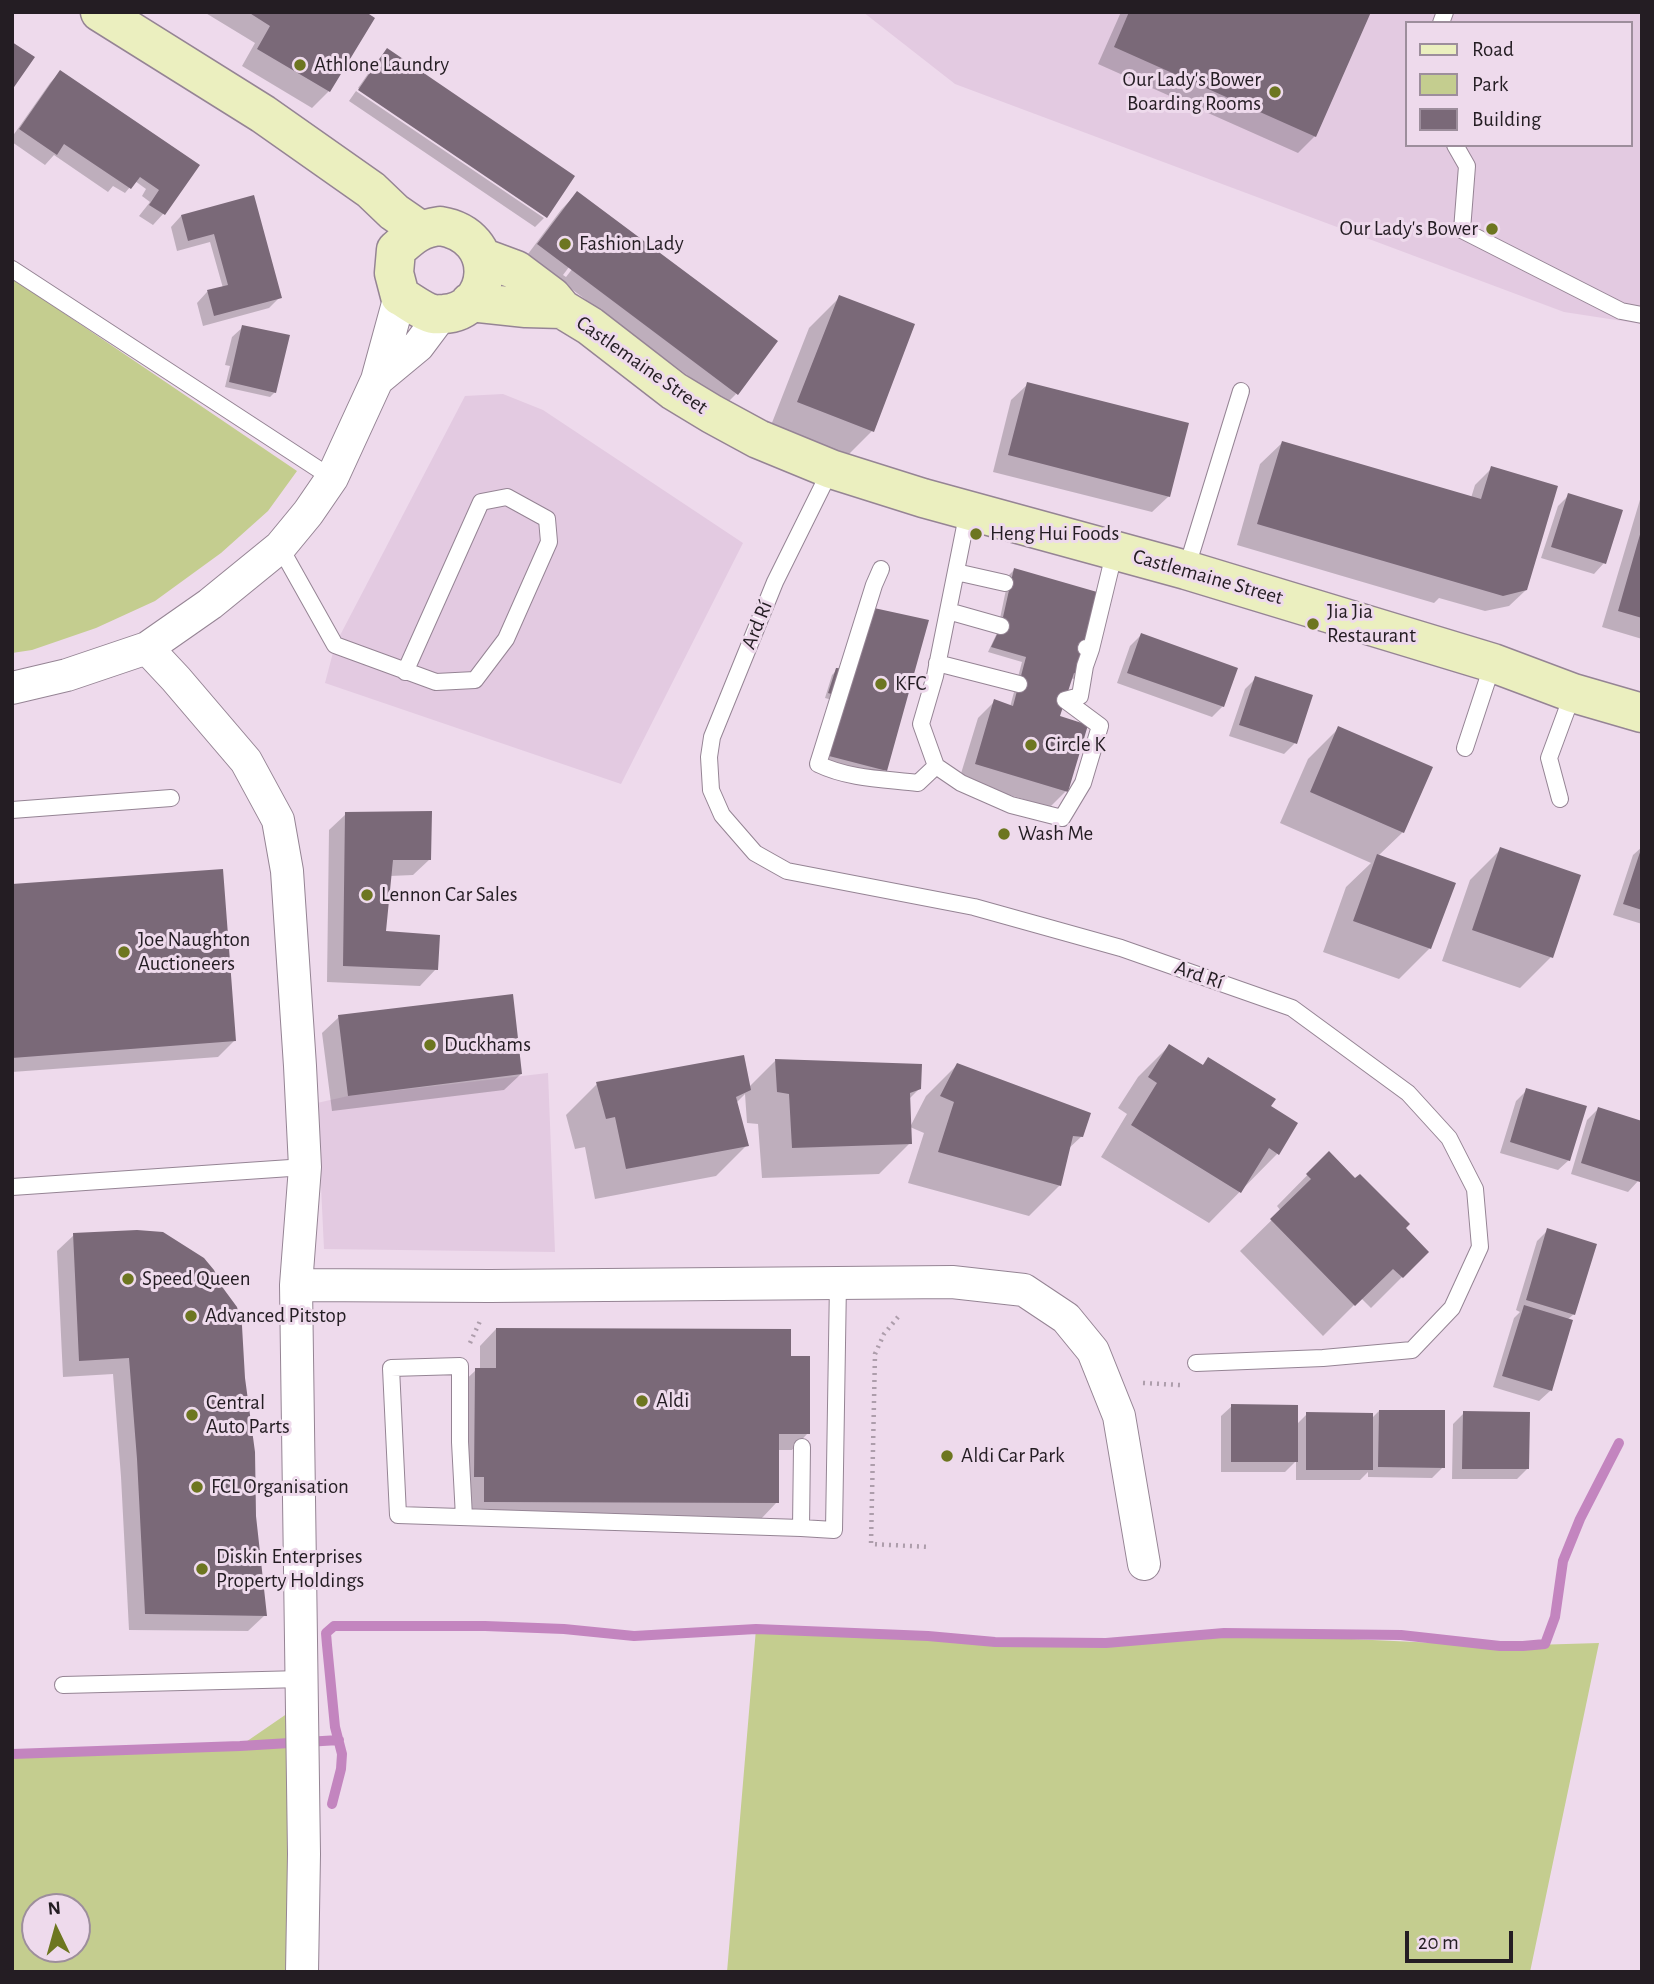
<!DOCTYPE html>
<meta charset="utf-8">
<style>
body{margin:0}
#map{position:relative;width:1654px;height:1984px;overflow:hidden;background:#eedaec;font-family:"Alegreya Sans",sans-serif}
canvas{display:block}
.frame{position:absolute;inset:0;border:14px solid #241d23;pointer-events:none}
.legend{position:absolute;left:1405px;top:21px;width:228px;height:126px;box-sizing:border-box;background:#eedaec;border:2px solid #9d8e9c;margin:0;padding:9px 12px;list-style:none;font-size:21px;color:#241d23}
.legend li{display:flex;align-items:center;gap:14px;height:35px}
.legend b{width:35px;border:2px solid #9d8e9c}
.north{position:absolute;left:21px;top:1893px;width:70px;height:70px;box-sizing:border-box;background:#eedaec;border:2px solid #9d8e9c;border-radius:50%;rotate:355deg;font-size:19px;font-weight:700;line-height:28px;text-align:center;color:#241d23}
.north::after{content:'';display:block;margin:auto;width:24px;height:32px;background:#6d7620;clip-path:polygon(50% 0,100% 100%,50% 72%,0 100%)}
.scale{position:absolute;left:1405px;top:1931px;width:108px;height:32px;box-sizing:border-box;border:4px solid #241d23;border-top:0;padding-left:9px;font-size:21px;line-height:24px;white-space:nowrap;color:#241d23;-webkit-text-stroke:5px #eedaec;paint-order:stroke}
</style>
<div id="map">
<canvas width="1654" height="1984"></canvas>
<div class="frame"></div>
<ul class="legend">
<li><b style="height:9px;background:#ebefbf"></b>Road</li>
<li><b style="height:19px;background:#c4cd8f"></b>Park</li>
<li><b style="height:19px;background:#7a6978"></b>Building</li>
</ul>
<div class="north">N</div>
<div class="scale">20 m</div>
</div>
<script>
const c = document.querySelector('canvas').getContext('2d');
c.lineJoin = 'round';
function fill(path, color) {
  c.fillStyle = color;
  c.fill(path, 'evenodd');
}
function stroke(path, color, width, dash) {
  c.strokeStyle = color;
  c.lineWidth = width;
  c.lineCap = dash ? 'butt' : 'round';
  c.setLineDash(dash || []);
  c.stroke(path);
}
function write(font, color, halo, rows, align = 'center') {
  c.font = font + ' "Alegreya Sans",sans-serif';
  c.lineWidth = 6;
  c.setLineDash([]);
  c.textBaseline = 'middle';
  c.strokeStyle = halo;
  c.fillStyle = color;
  for (const [text, x, y, turn = 0] of rows) {
    c.save();
    c.translate(x, y);
    c.rotate((+turn || 0) * Math.PI / 180);
    c.textAlign = isNaN(turn) ? turn : align;
    if (halo) c.strokeText(text, 0, 0);
    c.fillText(text, 0, 0);
    c.restore();
  }
}
const built = new Path2D(`
 M 863,12 L 1642,12 L 1642,324 L 1564,312 L 955,84 ZM 1407,23 L 1631,23 L 1631,145 L 1407,145 Z
 M 503,394 L 543,410 L 743,543 L 621,784 L 325,683 L 335,645 L 465,396 Z
 M 548,1073 L 555,1252 L 324,1249 L 317,1103 L 348,1096 Z`);
const green = new Path2D(`
 M 12,278 L 297,471 L 268,511 L 221,553 L 155,601 L 96,628 L 32,650 L 12,653 Z
 M 756,1629 L 1106,1643 L 1224,1633 L 1500,1646 L 1599,1643 L 1530,1972 L 727,1972 Z
 M 291,1711 L 289,1972 L 12,1972 L 12,1754 L 240,1746 ZM 35,1907 L 77,1907 L 77,1949 L 35,1949 Z`);
const shadow = new Path2D(`
 M 204,12 L 362,12 L 329,91 L 312,108 L 242,66 L 255,43 Z
 M 1121,12 L 1370,12 L 1315,136 L 1298,153 L 1098,64 Z
 M 387,50 L 546,215 L 358,88 L 377,61 Z
 M 60,72 L 197,165 L 163,214 L 153,225 L 139,216 L 150,202 L 142,196 L 146,189 L 135,181 L 125,193 L 113,186 L 108,192 L 54,155 L 45,165 L 12,142 L 12,137 L 50,83 Z
 M 356,91 L 544,218 L 535,227 L 349,101 Z
 M 577,193 L 736,394 L 726,404 L 558,279 L 522,262 L 561,210 ZM 600,226 L 603,229 L 566,277 L 563,275 Z
 M 253,197 L 280,297 L 269,308 L 203,326 L 197,303 L 207,292 L 223,288 L 210,242 L 177,251 L 171,227 L 181,216 Z
 M 840,297 L 872,431 L 841,462 L 768,433 L 809,328 Z
 M 243,327 L 275,392 L 270,397 L 225,387 L 230,366 L 225,365 L 232,337 Z
 M 1028,384 L 1169,496 L 1152,512 L 993,472 L 1011,400 Z
 M 1282,443 L 1471,498 L 1475,485 L 1492,468 L 1526,590 L 1509,606 L 1485,611 L 1439,598 L 1434,603 L 1237,545 L 1260,464 Z
 M 1642,493 L 1642,639 L 1602,627 Z
 M 1569,495 L 1604,563 L 1594,574 L 1541,558 L 1558,506 Z
 M 1014,570 L 1079,674 L 1074,679 L 1070,678 L 1057,718 L 1066,791 L 1050,807 L 959,780 L 978,718 L 995,701 L 1010,707 L 1022,662 L 988,652 L 997,633 L 1009,575 Z
 M 1141,635 L 1223,706 L 1212,717 L 1117,683 L 1130,646 Z
 M 837,670 L 885,770 L 869,786 L 814,772 L 836,701 L 825,698 L 832,675 Z
 M 1256,678 L 1295,743 L 1284,754 L 1229,736 L 1245,689 Z
 M 1339,728 L 1403,832 L 1378,856 L 1430,948 L 1399,979 L 1323,952 L 1346,887 L 1371,863 L 1280,823 L 1308,759 Z
 M 346,814 L 430,859 L 413,875 L 390,876 L 384,933 L 436,969 L 420,986 L 327,982 L 329,830 Z
 M 1642,847 L 1642,924 L 1613,915 L 1633,855 Z
 M 1501,849 L 1551,957 L 1520,988 L 1442,961 L 1470,880 Z
 M 12,886 L 234,1041 L 218,1057 L 12,1072 Z
 M 339,1017 L 521,1074 L 504,1090 L 332,1111 L 322,1033 Z
 M 1169,1046 L 1202,1066 L 1208,1059 L 1269,1107 L 1277,1154 L 1209,1223 L 1101,1157 L 1127,1114 L 1118,1108 L 1138,1077 Z
 M 775,1061 L 919,1089 L 909,1099 L 910,1143 L 879,1174 L 762,1178 L 758,1124 L 747,1123 L 745,1094 L 736,1103 L 747,1145 L 716,1176 L 595,1199 L 585,1147 L 575,1149 L 566,1115 L 597,1084 L 748,1088 Z
 M 957,1065 L 1082,1136 L 1068,1149 L 1060,1185 L 1029,1216 L 908,1183 L 924,1133 L 910,1127 L 926,1096 Z
 M 1527,1090 L 1569,1160 L 1558,1170 L 1500,1153 L 1516,1101 Z
 M 1598,1109 L 1638,1181 L 1628,1192 L 1571,1174 L 1587,1120 Z
 M 1329,1153 L 1427,1252 L 1371,1308 L 1361,1298 L 1323,1336 L 1240,1251 L 1281,1211 L 1277,1206 Z
 M 1548,1230 L 1574,1314 L 1567,1320 L 1571,1321 L 1550,1391 L 1539,1401 L 1493,1387 L 1514,1318 L 1520,1312 L 1516,1310 L 1537,1241 Z
 M 74,1235 L 254,1516 L 265,1615 L 248,1631 L 129,1630 L 121,1477 L 113,1374 L 63,1377 L 57,1251 Z
 M 496,1329 L 789,1358 L 808,1433 L 792,1450 L 777,1450 L 777,1502 L 761,1519 L 468,1518 L 459,1386 L 476,1370 L 480,1370 L 480,1346 Z
 M 1232,1406 L 1296,1425 L 1307,1414 L 1371,1419 L 1379,1411 L 1443,1467 L 1432,1478 L 1368,1477 L 1368,1472 L 1360,1480 L 1296,1480 L 1296,1461 L 1285,1472 L 1221,1472 L 1221,1416 Z
 M 1464,1413 L 1528,1468 L 1517,1479 L 1452,1479 L 1453,1424 Z`);
const stream = new Path2D(`
 M 12,1754 L 240,1746 L 339,1740
 M 332,1804 L 341,1769 L 342,1754 L 335,1727 L 327,1645 L 326,1633 L 334,1626 L 485,1626 L 564,1629 L 634,1636 L 756,1629 L 928,1636 L 995,1642 L 1106,1643 L 1224,1633 L 1401,1635 L 1500,1646 L 1523,1646 L 1545,1644 L 1555,1617 L 1563,1561 L 1580,1519 L 1619,1443`);
const building = new Path2D(`
 M 248,12 L 366,12 L 375,18 L 330,92 L 257,49 L 270,26 Z
 M 1129,12 L 1371,12 L 1316,137 L 1114,47 Z
 M 12,42 L 35,57 L 12,90 Z
 M 387,48 L 575,176 L 547,218 L 358,90 Z
 M 60,70 L 200,165 L 165,215 L 149,205 L 159,190 L 140,177 L 131,189 L 64,144 L 57,155 L 19,129 Z
 M 577,191 L 778,341 L 738,395 L 537,244 Z
 M 254,195 L 282,298 L 214,316 L 207,290 L 228,285 L 214,234 L 188,241 L 181,215 Z
 M 839,295 L 915,324 L 874,432 L 797,402 Z
 M 242,325 L 290,335 L 276,393 L 229,382 Z
 M 1027,382 L 1189,423 L 1170,497 L 1008,455 Z
 M 1282,441 L 1481,499 L 1491,466 L 1558,486 L 1527,590 L 1503,596 L 1257,524 Z
 M 1568,493 L 1623,510 L 1606,564 L 1551,547 Z
 M 1641,531 L 1642,532 L 1642,618 L 1618,611 Z
 M 1014,568 L 1104,594 L 1080,675 L 1074,673 L 1060,716 L 1088,725 L 1068,792 L 975,764 L 994,699 L 1013,706 L 1026,657 L 991,647 L 1001,626 Z
 M 874,608 L 929,620 L 887,771 L 829,756 L 847,699 L 828,693 L 836,668 L 855,669 Z
 M 1141,633 L 1238,668 L 1224,707 L 1127,673 Z
 M 1255,676 L 1313,695 L 1297,744 L 1239,725 Z
 M 1338,726 L 1433,767 L 1404,833 L 1310,792 Z
 M 432,811 L 431,860 L 393,860 L 386,931 L 440,935 L 438,970 L 343,966 L 345,812 Z
 M 1500,847 L 1581,875 L 1553,958 L 1472,930 Z
 M 1641,849 L 1642,849 L 1642,910 L 1623,904 Z
 M 1377,854 L 1456,883 L 1431,949 L 1353,921 Z
 M 223,869 L 236,1041 L 12,1058 L 12,884 Z
 M 513,994 L 522,1074 L 348,1096 L 338,1015 Z
 M 1169,1044 L 1203,1065 L 1208,1057 L 1276,1099 L 1271,1106 L 1298,1123 L 1279,1155 L 1269,1148 L 1241,1193 L 1131,1125 L 1157,1083 L 1148,1077 Z
 M 744,1055 L 751,1090 L 736,1097 L 749,1146 L 626,1169 L 615,1117 L 606,1119 L 596,1082 Z
 M 775,1059 L 922,1064 L 921,1089 L 910,1093 L 912,1144 L 792,1148 L 789,1094 L 777,1092 Z
 M 957,1063 L 1091,1113 L 1083,1137 L 1073,1136 L 1061,1186 L 938,1152 L 954,1102 L 940,1096 Z
 M 1526,1088 L 1587,1106 L 1570,1161 L 1510,1142 Z
 M 1598,1107 L 1642,1121 L 1642,1176 L 1640,1182 L 1581,1163 Z
 M 1329,1151 L 1355,1178 L 1360,1174 L 1410,1224 L 1406,1228 L 1429,1252 L 1403,1278 L 1393,1269 L 1355,1306 L 1270,1219 L 1311,1179 L 1306,1174 Z
 M 1547,1228 L 1597,1244 L 1575,1315 L 1526,1300 Z
 M 137,1230 L 163,1232 L 204,1258 L 214,1270 L 223,1288 L 237,1307 L 242,1326 L 245,1378 L 255,1452 L 256,1516 L 267,1616 L 145,1614 L 137,1459 L 129,1358 L 79,1361 L 73,1233 Z
 M 1524,1305 L 1573,1320 L 1552,1391 L 1502,1376 Z
 M 496,1328 L 791,1329 L 791,1356 L 810,1356 L 810,1434 L 779,1434 L 779,1503 L 484,1502 L 484,1477 L 474,1477 L 475,1368 L 496,1368 Z
 M 1231,1404 L 1298,1405 L 1298,1462 L 1231,1462 Z
 M 1379,1410 L 1445,1410 L 1445,1468 L 1378,1467 Z
 M 1463,1411 L 1530,1412 L 1529,1469 L 1462,1469 Z
 M 1306,1412 L 1373,1413 L 1373,1470 L 1306,1470 Z`);
const path = new Path2D(`
 M 898,1317 L 884,1334 L 875,1354 L 871,1544 L 930,1547
 M 470,1343 L 481,1319
 M 1143,1383 L 1180,1385`);
const service = new Path2D(`
 M 1441,23 L 1445,12
 M 1455,145 L 1467,166 L 1462,230 L 1621,311 L 1642,315
 M 12,269 L 332,478
 M 831,469 L 775,582 L 712,737 L 709,757 L 711,790 L 722,815 L 755,853 L 787,871 L 974,907 L 1121,948 L 1292,1008 L 1408,1093 L 1449,1138 L 1475,1189 L 1480,1247 L 1452,1308 L 1412,1350 L 1323,1358 L 1196,1363
 M 968,511 L 935,676 L 921,724 L 936,766 L 961,783 L 1011,805 L 1062,818 L 1083,783 L 1100,726 L 1065,700 L 1080,696 L 1085,666 L 1091,649
 M 280,547 L 335,645 L 436,682 L 475,680 L 506,639 L 549,542 L 547,519 L 507,497 L 481,502 L 405,672
 M 881,569 L 874,585 L 818,764 C 849,779 884,779 918,783 L 936,766
 M 1186,570 L 1241,391
 M 956,572 L 1005,583
 M 948,611 L 1001,626
 M 1086,648 L 1091,649 L 1115,550
 M 937,663 L 1019,684
 M 1465,748 L 1493,663
 M 1560,799 L 1549,758 L 1573,693
 M 12,810 L 171,798
 M 12,1187 L 305,1167
 M 464,1517 L 460,1442 L 460,1366 L 391,1368 L 398,1515 L 801,1528 L 834,1530 L 838,1282
 M 801,1528 L 802,1447
 M 63,1685 L 302,1679`);
const minor = new Path2D(`
 M 377,380 L 418,346 L 442,314
 M 147,648 L 176,679 L 246,761 L 278,820 L 287,871 L 300,1066 L 305,1167 L 296,1285 L 304,1854 L 302,1972
 M 12,688 L 67,675 L 147,648 L 210,604 L 280,547 L 308,513 L 332,478 L 377,380 L 400,296
 M 296,1285 L 490,1286 L 952,1282 L 1024,1290 L 1066,1318 L 1093,1351 L 1119,1416 L 1144,1564`);
const secondary = new Path2D(`
 M 100,12 L 263,114 L 371,190 L 394,212 L 420,230
 M 440,226 C 502,236 493,312 443,314 C 441,314 435,315 433,314 C 421,311 410,301 400,296 L 394,273 L 396,250 C 412,236 418,229 440,226 Z
 M 481,257 L 516,270 L 552,297 L 562,309 L 590,326 L 674,391 L 712,414 L 758,439 L 831,469 L 923,498 L 1186,570 L 1493,663 L 1573,693 L 1642,713
 M 470,302 L 526,308 L 562,309`);
const markers = [
 [300,65,7,"#6d7620"],
 [1275,92,7,"#6d7620"],
 [1492,229,7,"#6d7620"],
 [565,244,7,"#6d7620"],
 [976,534,7,"#6d7620"],
 [1313,624,7,"#6d7620"],
 [881,684,7,"#6d7620"],
 [1031,745,7,"#6d7620"],
 [1004,834,7,"#6d7620"],
 [367,895,7,"#6d7620"],
 [124,952,7,"#6d7620"],
 [430,1045,7,"#6d7620"],
 [128,1279,7,"#6d7620"],
 [191,1316,7,"#6d7620"],
 [642,1401,7,"#6d7620"],
 [192,1415,7,"#6d7620"],
 [947,1456,7,"#6d7620"],
 [197,1487,7,"#6d7620"],
 [202,1569,7,"#6d7620"]
];
const poiNames = [
 ["Athlone Laundry",314,65],
 ["Our Lady's Bower",1261,80,"right"],
 ["Boarding Rooms",1261,104,"right"],
 ["Our Lady's Bower",1478,229,"right"],
 ["Fashion Lady",579,244],
 ["Heng Hui Foods",990,534],
 ["Jia Jia",1327,612],
 ["Restaurant",1327,636],
 ["KFC",895,684],
 ["Circle K",1045,745],
 ["Wash Me",1018,834],
 ["Lennon Car Sales",381,895],
 ["Joe Naughton",138,940],
 ["Auctioneers",138,964],
 ["Duckhams",444,1045],
 ["Speed Queen",142,1279],
 ["Advanced Pitstop",205,1316],
 ["Aldi",656,1401],
 ["Central",206,1403],
 ["Auto Parts",206,1427],
 ["Aldi Car Park",961,1456],
 ["FCL Organisation",211,1487],
 ["Diskin Enterprises",216,1557],
 ["Property Holdings",216,1581]
];
const streetNames = [
 ["Castlemaine Street",642,365,35],
 ["Castlemaine Street",1208,577,16],
 ["Ard Rí",757,625,-68],
 ["Ard Rí",1199,975,19]
];
fill(built, '#e3cae1');
fill(green, '#c4cd8f');
fill(shadow, '#0003');
stroke(stream, '#c385bf', 10);
fill(building, '#7a6978');
stroke(service, '#958494', 18);
stroke(minor, '#958494', 34);
stroke(secondary, '#958494', 41);
stroke(path, '#ad9dab', 4.5, [2, 5]);
stroke(service, '#fff', 16);
stroke(minor, '#fff', 32);
stroke(secondary, '#ebefbf', 38);
for (const [x, y, r, color] of markers) {
  const dot = new Path2D();
  dot.arc(x, y, r, 0, 2 * Math.PI);
  c.fillStyle = color;
  c.fill(dot);
  stroke(dot, '#eedaec', 2.5);
}
write('21px', '#241d23', '#eedaec', poiNames, 'left');
write('21px', '#241d23', '#eedaec', streetNames);
</script>
